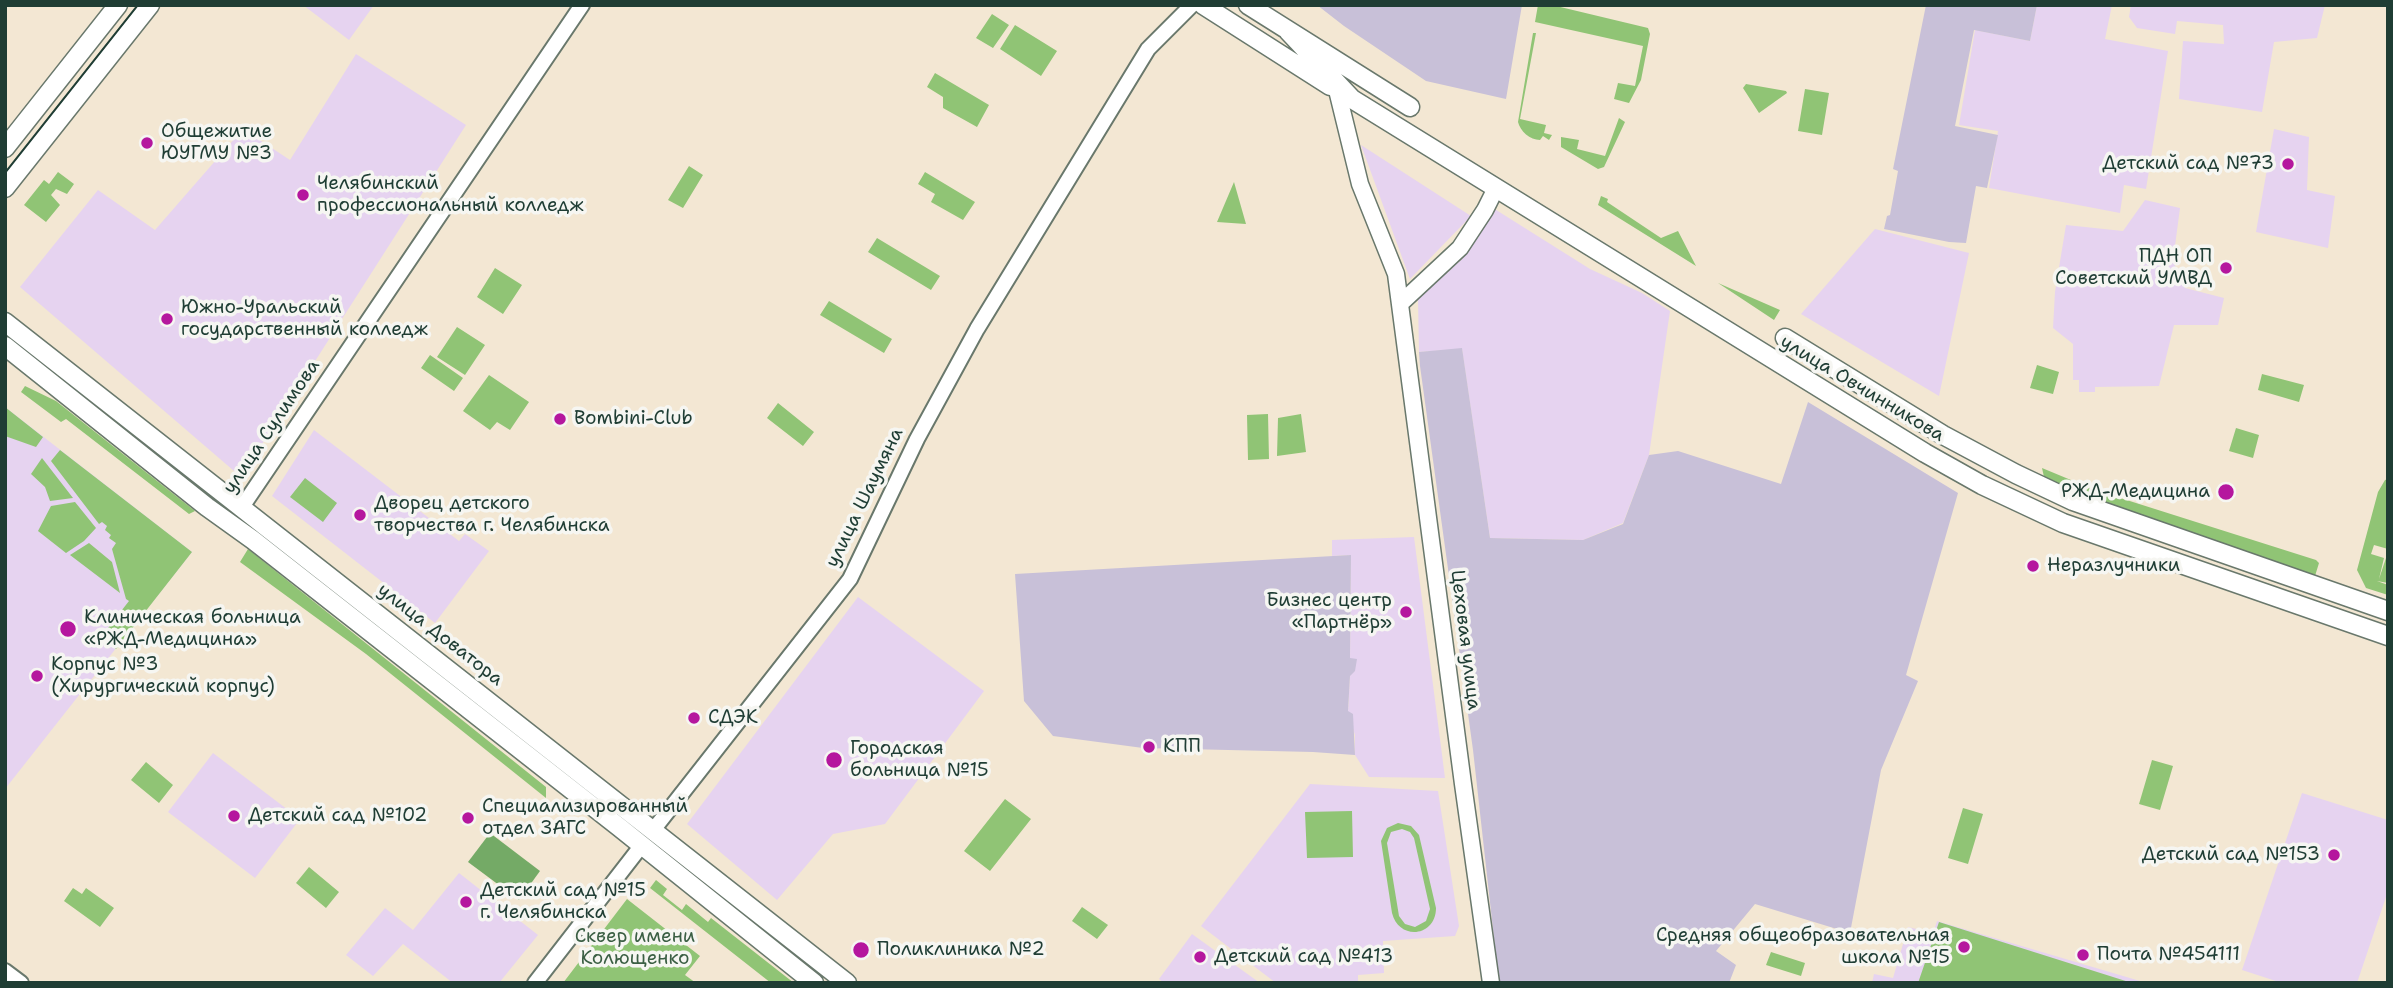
<!DOCTYPE html>
<meta charset="utf-8">
<style>
body{margin:0}
#map{position:relative;width:2393px;height:988px;overflow:hidden;background:#f3e7d3;font-family:"Shantell Sans",sans-serif}
canvas{display:block}
.frame{position:absolute;inset:0;border:7px solid #1f3d34;pointer-events:none}
</style>
<div id="map">
<canvas width="2393" height="988"></canvas>
<div class="frame"></div>
</div>
<script>
const c = document.querySelector('canvas').getContext('2d');
c.lineJoin = 'round';
function fill(path, color) {
  c.fillStyle = color;
  c.fill(path, 'evenodd');
}
function stroke(path, color, width, dash) {
  c.strokeStyle = color;
  c.lineWidth = width;
  c.lineCap = dash ? 'butt' : 'round';
  c.setLineDash(dash || []);
  c.stroke(path);
}
function write(font, color, halo, rows, align = 'center') {
  c.font = font + ' "Shantell Sans",sans-serif';
  c.lineWidth = 7;
  c.setLineDash([]);
  c.textBaseline = 'middle';
  c.strokeStyle = halo;
  c.fillStyle = color;
  for (const [text, x, y, turn = 0] of rows) {
    c.save();
    c.translate(x, y);
    c.rotate((+turn || 0) * Math.PI / 180);
    c.textAlign = isNaN(turn) ? turn : align;
    if (halo) c.strokeText(text, 0, 0);
    c.fillText(text, 0, 0);
    c.restore();
  }
}
const built = new Path2D(`
 M 303,5 L 374,5 L 349,40 Z
 M 2037,5 L 2112,5 L 2105,39 L 2168,51 L 2146,189 L 2124,185 L 2120,213 L 1989,188 L 1998,131 L 1959,125 L 1975,30 L 2030,41 Z
 M 2131,5 L 2325,5 L 2317,38 L 2274,42 L 2262,112 L 2179,99 L 2183,41 L 2224,44 L 2223,25 L 2177,21 L 2175,34 L 2137,28 L 2129,17 Z
 M 356,54 L 466,125 L 241,477 L 20,287 L 98,190 L 155,230 L 243,129 L 290,160 Z
 M 2274,129 L 2309,137 L 2307,190 L 2335,196 L 2328,248 L 2256,232 Z
 M 1361,145 L 1471,216 L 1410,279 Z
 M 2145,200 L 2180,208 L 2173,261 L 2185,288 L 2224,298 L 2218,325 L 2174,325 L 2159,386 L 2095,387 L 2095,392 L 2079,392 L 2079,380 L 2073,380 L 2073,344 L 2053,328 L 2055,292 L 2066,225 L 2123,231 Z
 M 1493,208 L 1590,269 L 1642,293 L 1670,311 L 1649,455 L 1623,523 L 1583,540 L 1490,538 L 1462,349 L 1419,352 L 1418,299 L 1462,259 Z
 M 1875,229 L 1969,253 L 1939,396 L 1801,314 Z
 M 5,407 L 192,552 L 5,789 Z
 M 314,430 L 459,541 L 465,534 L 489,551 L 435,623 L 272,496 Z
 M 1414,537 L 1445,778 L 1369,777 L 1355,755 L 1355,735 L 1348,712 L 1350,676 L 1356,659 L 1350,659 L 1351,555 L 1332,556 L 1332,540 Z
 M 858,597 L 984,691 L 885,824 L 833,834 L 777,900 L 687,824 Z
 M 213,753 L 300,819 L 255,878 L 168,812 Z
 M 1310,784 L 1438,791 L 1459,926 L 1455,936 L 1383,941 L 1384,973 L 1358,975 L 1358,983 L 1276,983 L 1201,926 Z
 M 2302,793 L 2388,820 L 2388,891 L 2357,983 L 2282,983 L 2242,970 Z
 M 459,873 L 538,935 L 499,983 L 453,983 L 403,944 L 373,976 L 346,955 L 385,908 L 413,930 Z
 M 1937,921 L 2140,981 L 1872,983 L 1874,974 L 1893,978 L 1908,927 L 1933,933 Z
 M 1192,934 L 1260,983 L 1164,983 L 1159,979 Z`);
const industrial = new Path2D(`
 M 1317,5 L 1522,5 L 1506,99 L 1426,81 L 1344,26 Z
 M 1926,5 L 2037,5 L 2030,41 L 1974,30 L 1955,126 L 1998,135 L 1987,188 L 1976,186 L 1966,243 L 1949,242 L 1884,229 L 1887,216 L 1890,215 L 1898,171 L 1893,169 Z
 M 1462,348 L 1490,538 L 1583,540 L 1623,524 L 1649,455 L 1678,451 L 1781,484 L 1808,402 L 1958,493 L 1906,675 L 1918,681 L 1881,770 L 1850,933 L 1755,904 L 1716,951 L 1736,965 L 1729,983 L 1499,983 L 1473,750 L 1420,366 L 1419,352 Z
 M 1351,555 L 1350,658 L 1357,659 L 1355,671 L 1350,676 L 1348,711 L 1353,714 L 1355,755 L 1313,752 L 1143,748 L 1053,736 L 1024,701 L 1015,574 Z`);
const green = new Path2D(`
 M 1538,5 L 1552,5 L 1648,28 L 1650,34 L 1641,80 L 1629,103 L 1614,99 L 1618,83 L 1635,86 L 1643,46 L 1535,22 Z
 M 992,14 L 1009,25 L 993,48 L 976,38 Z
 M 1015,25 L 1057,51 L 1041,76 L 1000,49 Z
 M 1533,33 L 1536,33 L 1520,119 L 1546,125 L 1544,133 L 1552,135 L 1549,140 L 1543,136 L 1540,140 C 1530,140 1520,131 1518,122 Z
 M 935,73 L 989,105 L 977,127 L 943,108 L 943,97 L 927,87 Z
 M 1746,84 L 1786,91 L 1787,93 L 1759,113 L 1743,88 Z
 M 1805,89 L 1829,93 L 1822,135 L 1798,131 Z
 M 1619,118 L 1625,122 L 1604,167 L 1598,169 L 1561,147 L 1561,137 L 1579,140 L 1577,149 L 1605,156 Z
 M 689,166 L 703,175 L 683,208 L 668,200 Z
 M 58,172 L 74,184 L 67,194 L 56,189 L 51,195 L 60,205 L 46,222 L 24,205 L 44,180 L 49,184 Z
 M 925,172 L 975,202 L 963,220 L 931,202 L 935,194 L 918,184 Z
 M 1234,182 L 1246,224 L 1217,222 Z
 M 1601,196 L 1608,199 L 1607,202 L 1661,238 L 1678,231 L 1696,266 L 1598,205 Z
 M 877,238 L 940,276 L 931,290 L 868,252 Z
 M 495,268 L 522,285 L 503,314 L 477,297 Z
 M 1718,283 L 1780,310 L 1774,320 Z
 M 829,301 L 892,339 L 884,353 L 820,315 Z
 M 457,327 L 485,345 L 465,375 L 437,357 Z
 M 430,355 L 463,378 L 454,391 L 421,368 Z
 M 2037,365 L 2059,372 L 2053,394 L 2030,388 Z
 M 2262,374 L 2304,385 L 2299,402 L 2258,390 Z
 M 489,375 L 529,402 L 510,430 L 497,422 L 490,430 L 463,411 Z
 M 25,386 L 56,401 L 195,511 L 189,514 L 66,419 L 61,422 L 21,392 Z
 M 778,403 L 814,432 L 803,446 L 767,418 Z
 M 5,407 L 43,437 L 36,447 L 5,436 Z
 M 1268,414 L 1269,459 L 1248,460 L 1247,415 Z
 M 1301,414 L 1306,452 L 1277,456 L 1278,418 Z
 M 2236,428 L 2259,435 L 2253,458 L 2229,451 Z
 M 60,450 L 192,552 L 116,649 L 105,641 L 104,633 L 129,601 L 126,599 L 112,549 L 116,543 L 109,538 L 111,535 L 105,530 L 107,526 L 102,522 L 99,524 L 51,461 Z
 M 42,458 L 73,498 L 50,501 L 45,487 L 31,474 Z
 M 2042,468 L 2095,490 L 2316,560 L 2319,563 L 2315,576 L 2107,504 L 2044,477 Z
 M 305,478 L 337,503 L 323,522 L 290,497 Z
 M 2388,479 L 2388,549 L 2374,545 L 2371,554 L 2384,558 L 2379,579 L 2386,558 L 2388,559 L 2388,583 L 2377,581 L 2388,585 L 2388,595 L 2366,588 L 2357,570 L 2378,492 L 2385,480 Z
 M 75,502 L 96,528 L 84,541 L 66,553 L 38,531 L 51,506 Z
 M 89,543 L 112,562 L 120,593 L 70,555 Z
 M 248,549 L 546,787 L 546,798 L 366,654 L 240,562 Z
 M 2152,760 L 2173,766 L 2160,810 L 2139,804 Z
 M 146,762 L 173,785 L 159,803 L 131,780 Z
 M 1005,799 L 1031,819 L 990,871 L 964,851 Z
 M 1963,808 L 1983,814 L 1968,864 L 1948,858 Z
 M 1352,811 L 1353,857 L 1307,858 L 1305,812 Z
 M 1398,823 L 1411,826 L 1419,835 L 1436,908 C 1436,937 1399,941 1392,913 L 1381,841 L 1387,828 ZM 1402,829 L 1410,832 L 1414,838 L 1430,909 L 1426,921 L 1415,927 L 1405,924 L 1399,916 L 1387,843 L 1391,832 Z
 M 309,867 L 339,892 L 326,908 L 296,883 Z
 M 656,880 L 667,889 L 663,895 L 682,910 L 686,904 L 708,922 L 711,918 L 794,983 L 771,983 L 650,888 Z
 M 73,888 L 82,894 L 86,888 L 114,908 L 100,927 L 64,901 Z
 M 627,899 L 700,956 L 685,975 L 696,983 L 563,983 Z
 M 1082,907 L 1108,925 L 1097,939 L 1072,921 Z
 M 1939,922 L 2132,983 L 1918,983 Z
 M 1771,952 L 1805,963 L 1801,976 L 1766,965 Z`);
const forest = new Path2D(`
 M 490,833 L 540,871 L 519,900 L 468,862 Z`);
const tertiary = new Path2D(`
 M 242,507 L 582,5
 M 654,829 L 850,579 L 917,439 L 977,329 L 1148,49 L 1192,5
 M 5,971 L 21,983
 M 535,983 L 642,845`);
const secondary = new Path2D(`
 M 1337,90 L 1360,184 L 1396,274 L 1463,784 L 1491,983
 M 1401,303 L 1460,248 L 1485,210 L 1496,188`);
const primary = new Path2D(`
 M 1203,5 L 1330,86
 M 1248,5 L 1410,107
 M 1288,31 L 1352,99 L 1925,453 L 1982,485 L 2063,523 L 2388,636
 M 5,148 L 118,5
 M 5,188 L 150,5
 M 5,322 L 847,983
 M 1785,338 L 1943,435 L 2016,474 L 2073,501 L 2388,611
 M 5,346 L 207,507 L 253,540 L 619,827 L 814,983`);
const tram = new Path2D(`
 M 5,173 L 138,5`);
const markers = [
 [147,143,7,"#b5179e"],
 [2288,164,7,"#b5179e"],
 [303,195,7,"#b5179e"],
 [2226,268,7,"#b5179e"],
 [167,319,7,"#b5179e"],
 [560,419,7,"#b5179e"],
 [2226,492,9,"#b5179e"],
 [360,515,7,"#b5179e"],
 [2033,566,7,"#b5179e"],
 [1406,612,7,"#b5179e"],
 [68,629,9,"#b5179e"],
 [37,676,7,"#b5179e"],
 [694,718,7,"#b5179e"],
 [1149,747,7,"#b5179e"],
 [834,760,9,"#b5179e"],
 [234,816,7,"#b5179e"],
 [468,818,7,"#b5179e"],
 [2334,855,7,"#b5179e"],
 [466,902,7,"#b5179e"],
 [1964,947,7,"#b5179e"],
 [861,950,9,"#b5179e"],
 [2083,955,7,"#b5179e"],
 [1200,957,7,"#b5179e"]
];
const poiNames = [
 ["Общежитие",161,132],
 ["ЮУГМУ №3",161,154],
 ["Детский сад №73",2274,164,"right"],
 ["Челябинский",317,184],
 ["профессиональный колледж",317,206],
 ["ПДН ОП",2212,257,"right"],
 ["Советский УМВД",2212,279,"right"],
 ["Южно-Уральский",181,308],
 ["государственный колледж",181,330],
 ["Bombini-Club",574,419],
 ["РЖД-Медицина",2210,492,"right"],
 ["Дворец детского",374,504],
 ["творчества г. Челябинска",374,526],
 ["Неразлучники",2047,566],
 ["Бизнес центр",1392,601,"right"],
 ["«Партнёр»",1392,623,"right"],
 ["Клиническая больница",84,618],
 ["«РЖД-Медицина»",84,640],
 ["Корпус №3",51,665],
 ["(Хирургический корпус)",51,687],
 ["СДЭК",708,718],
 ["КПП",1163,747],
 ["Городская",850,749],
 ["больница №15",850,771],
 ["Специализированный",482,807],
 ["отдел ЗАГС",482,829],
 ["Детский сад №102",248,816],
 ["Детский сад №153",2320,855,"right"],
 ["Детский сад №15",480,891],
 ["г. Челябинска",480,913],
 ["Средняя общеобразовательная",1950,936,"right"],
 ["школа №15",1950,958,"right"],
 ["Поликлиника №2",877,950],
 ["Почта №454111",2097,955],
 ["Детский сад №413",1214,957]
];
const streetNames = [
 ["улица Овчинникова",1862,389,31],
 ["улица Сулимова",272,427,-56],
 ["улица Шаумяна",865,498,-64],
 ["улица Доватора",440,635,38],
 ["Цеховая улица",1465,640,83]
];
const parkNames = [
 ["Сквер имени",635,937],
 ["Колющенко",635,959]
];
fill(built, '#e6d3f0');
fill(industrial, '#c8c0d8');
fill(green, '#90c475');
fill(forest, '#74aa66');
stroke(tertiary, '#69786c', 18);
stroke(secondary, '#69786c', 19);
stroke(primary, '#69786c', 21);
stroke(tertiary, '#fff', 14);
stroke(secondary, '#fff', 16);
stroke(primary, '#fff', 18);
stroke(tram, '#1f3d34', 2);
for (const [x, y, r, color] of markers) {
  const dot = new Path2D();
  dot.arc(x, y, r, 0, 2 * Math.PI);
  c.fillStyle = color;
  c.fill(dot);
  stroke(dot, '#f6f6f2', 2.5);
}
write('19px', '#1f3d34', '#f6f6f2', poiNames, 'left');
write('19px', '#1f3d34', '#f6f6f2', streetNames);
write('19px', '#3b5f44', '#f6f6f2', parkNames);
</script>
